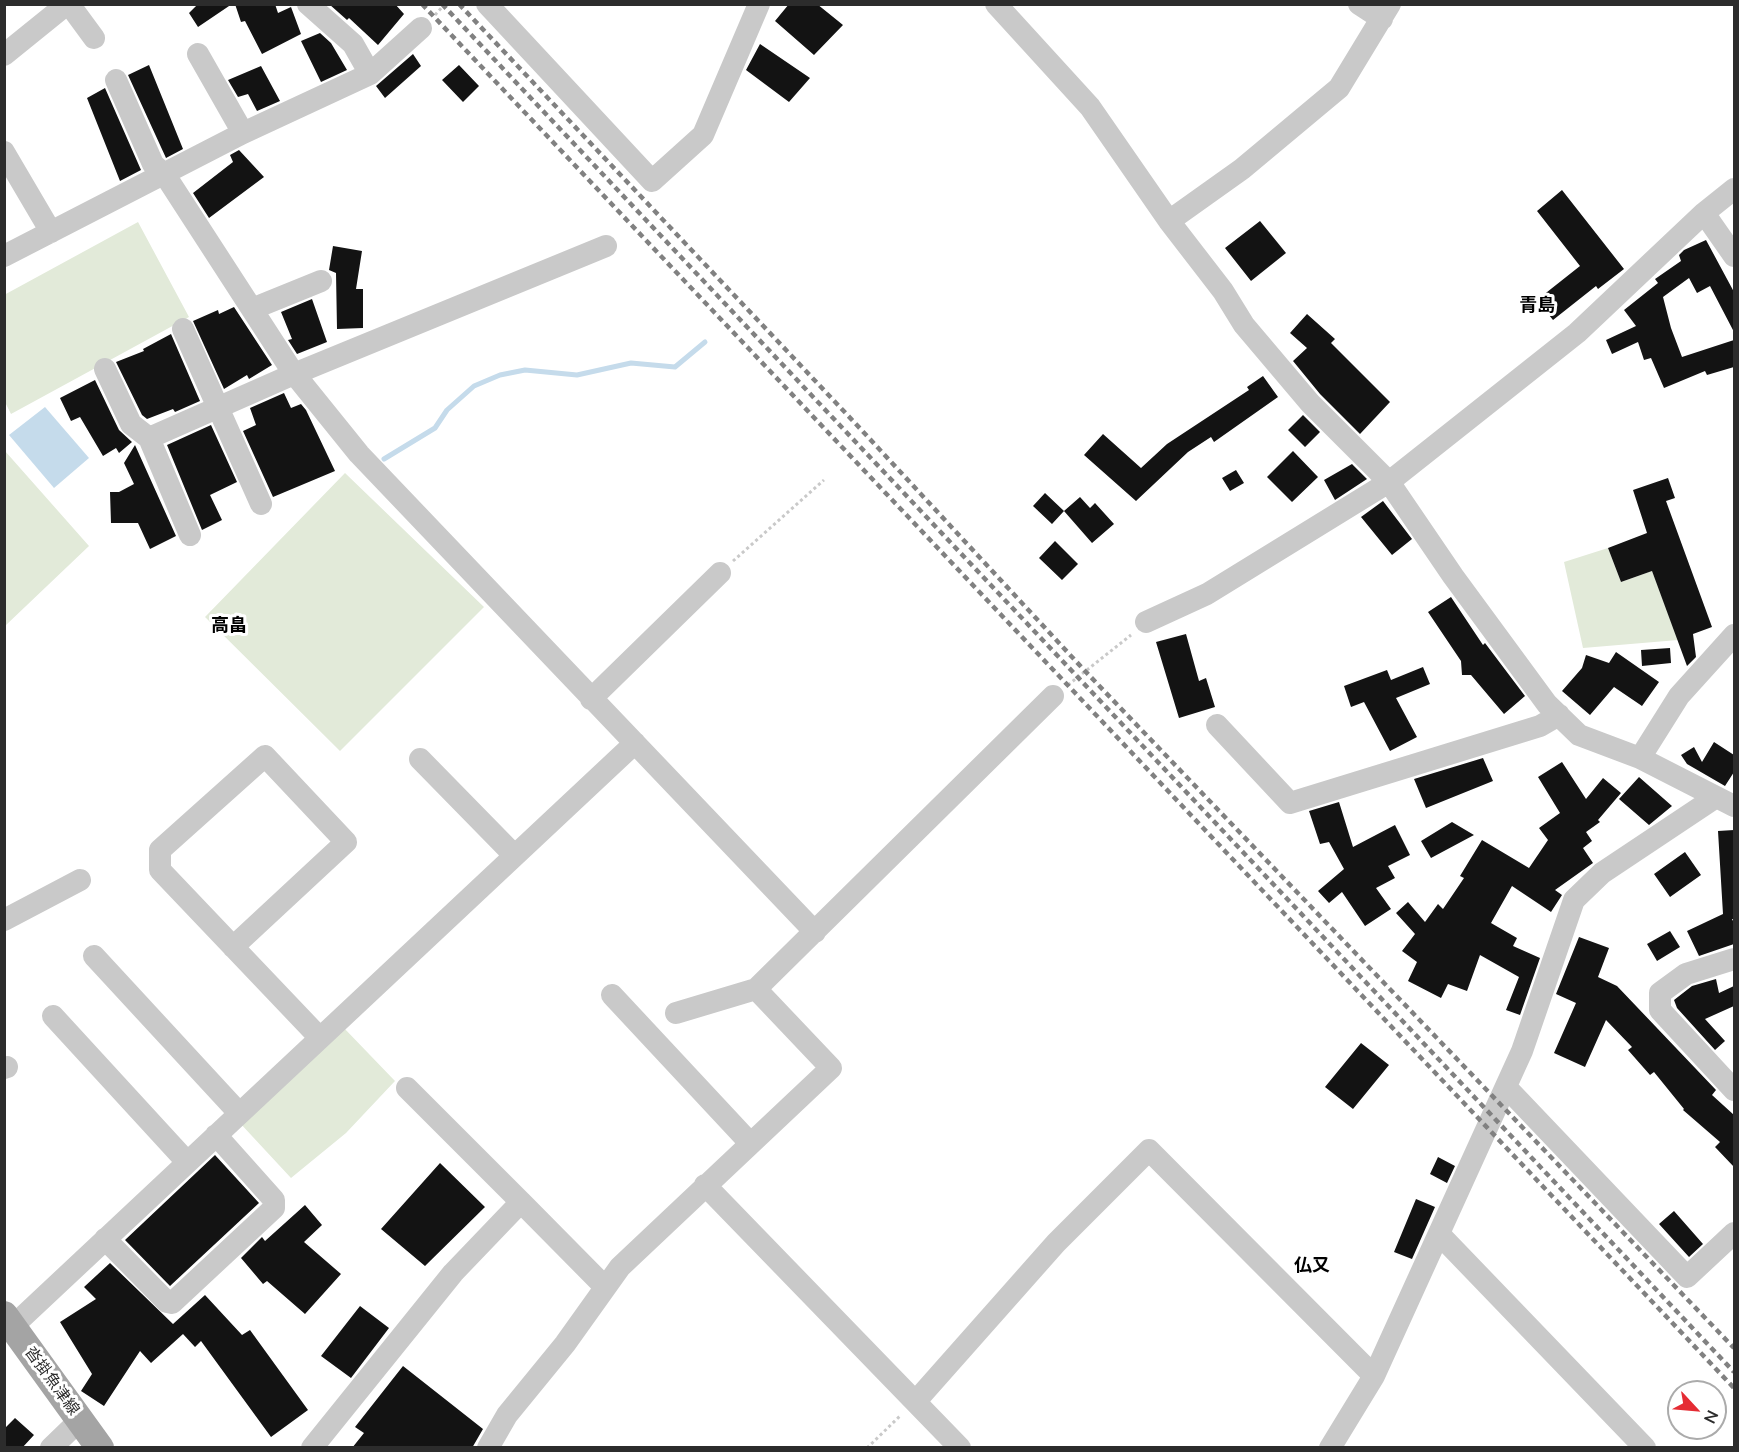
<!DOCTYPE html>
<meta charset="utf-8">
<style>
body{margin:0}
#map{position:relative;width:1739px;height:1452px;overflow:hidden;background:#fff;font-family:Mulish,sans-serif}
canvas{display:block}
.frame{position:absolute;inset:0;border:6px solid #2c2c2c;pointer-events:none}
.north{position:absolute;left:1667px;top:1380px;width:60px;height:60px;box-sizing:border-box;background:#fff;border:2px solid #ababab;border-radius:50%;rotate:116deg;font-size:16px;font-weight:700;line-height:24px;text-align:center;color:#2c2c2c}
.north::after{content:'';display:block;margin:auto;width:21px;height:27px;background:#e52c34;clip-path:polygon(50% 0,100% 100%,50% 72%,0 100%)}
</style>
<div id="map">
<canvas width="1739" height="1452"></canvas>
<div class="frame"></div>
<div class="north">N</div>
</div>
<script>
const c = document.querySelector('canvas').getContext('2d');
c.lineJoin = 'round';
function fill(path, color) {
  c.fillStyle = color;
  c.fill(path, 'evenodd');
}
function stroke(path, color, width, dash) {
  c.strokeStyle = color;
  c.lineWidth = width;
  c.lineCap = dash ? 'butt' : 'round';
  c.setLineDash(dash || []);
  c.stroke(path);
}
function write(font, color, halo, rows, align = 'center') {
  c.font = font + ' Mulish,"Noto Sans JP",sans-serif';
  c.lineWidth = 6;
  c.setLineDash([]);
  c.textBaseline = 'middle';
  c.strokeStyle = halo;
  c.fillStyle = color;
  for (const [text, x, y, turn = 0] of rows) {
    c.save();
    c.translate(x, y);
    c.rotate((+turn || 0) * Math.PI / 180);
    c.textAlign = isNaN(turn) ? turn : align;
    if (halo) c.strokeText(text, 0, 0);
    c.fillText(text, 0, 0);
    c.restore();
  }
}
const green = new Path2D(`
 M 138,222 L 189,317 L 11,414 L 5,402 L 4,295 Z
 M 5,451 L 89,546 L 5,626 L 4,626 Z
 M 345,473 L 484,607 L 340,751 L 205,617 Z
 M 1608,548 L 1621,582 L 1652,571 L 1678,640 L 1583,648 L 1564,562 Z
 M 343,1027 L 395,1081 L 346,1133 L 291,1178 L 239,1122 Z`);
const water = new Path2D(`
 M 45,407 L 89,458 L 54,488 L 9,435 Z`);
const stream = new Path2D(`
 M 384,459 L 435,428 L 447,410 L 474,386 L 500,375 L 525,370 L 577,375 L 631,363 L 675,367 L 705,342`);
const building = new Path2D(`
 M 198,4 L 232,4 L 198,27 L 189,13 Z
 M 235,4 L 275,4 L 278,13 L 291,7 L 301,34 L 262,54 L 245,21 L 241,22 Z
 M 329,4 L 395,4 L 404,14 L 378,45 L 349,18 L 347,20 Z
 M 789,4 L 817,4 L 843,25 L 814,55 L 775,21 Z
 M 320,33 L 331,43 L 347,70 L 321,82 L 301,41 Z
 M 760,44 L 810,78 L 789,102 L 746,70 Z
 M 413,54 L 421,66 L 385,98 L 376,86 Z
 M 149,65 L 183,149 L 166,158 L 128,75 Z
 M 459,65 L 479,86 L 463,102 L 442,80 Z
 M 261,66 L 280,101 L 257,111 L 248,94 L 238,97 L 228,80 Z
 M 105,88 L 141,170 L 120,181 L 87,98 Z
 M 239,150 L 264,177 L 209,218 L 193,193 L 233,162 L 230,155 Z
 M 1562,190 L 1624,269 L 1598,289 L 1596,286 L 1553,320 L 1537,300 L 1580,266 L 1537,211 Z
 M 1260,221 L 1286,253 L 1251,281 L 1225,248 Z
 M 1706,240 L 1734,292 L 1734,332 L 1710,286 L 1697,293 L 1689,278 L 1663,297 L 1671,328 L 1682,357 L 1734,340 L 1734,367 L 1707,375 L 1705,371 L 1664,388 L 1651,358 L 1644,360 L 1638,342 L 1612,354 L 1606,340 L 1636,326 L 1624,310 L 1658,283 L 1655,279 L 1681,261 L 1679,255 L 1684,250 Z
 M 333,246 L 362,251 L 356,289 L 363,289 L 363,328 L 337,329 L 336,273 L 329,270 Z
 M 312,299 L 327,342 L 297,354 L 288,340 L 292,339 L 281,312 Z
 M 234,307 L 272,365 L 249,379 L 247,375 L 224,389 L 193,321 L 218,310 L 219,314 Z
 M 1307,314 L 1335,339 L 1331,343 L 1390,402 L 1360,434 L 1320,394 L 1293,361 L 1307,348 L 1290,333 Z
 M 171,334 L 200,401 L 175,412 L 173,409 L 147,419 L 142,415 L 116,362 L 144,351 L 143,349 Z
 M 1263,376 L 1278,397 L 1214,442 L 1211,437 L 1188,452 L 1136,501 L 1084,455 L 1103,434 L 1141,468 L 1167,444 L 1249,390 L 1247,387 Z
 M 95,380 L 119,430 L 132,442 L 119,453 L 116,448 L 103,456 L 80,417 L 71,421 L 60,398 Z
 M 284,393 L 291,408 L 301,404 L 306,410 L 335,471 L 273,497 L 243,431 L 256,425 L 250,408 Z
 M 1303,415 L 1320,432 L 1305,447 L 1288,430 Z
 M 211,425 L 237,482 L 210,495 L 222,520 L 202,530 L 167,445 Z
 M 135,445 L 176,536 L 150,549 L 138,523 L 111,523 L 110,492 L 119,492 L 134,484 L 124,463 Z
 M 1293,451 L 1318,477 L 1292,502 L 1267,477 Z
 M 1352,464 L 1367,479 L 1335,500 L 1324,480 Z
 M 1236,470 L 1244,483 L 1230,491 L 1222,478 Z
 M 1668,478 L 1675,498 L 1666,501 L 1712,627 L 1693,634 L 1696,657 L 1687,666 L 1652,571 L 1621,582 L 1608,548 L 1647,533 L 1633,490 Z
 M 1045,493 L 1064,511 L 1052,524 L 1033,506 Z
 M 1080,497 L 1090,508 L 1095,503 L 1114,524 L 1092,543 L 1064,511 Z
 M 1383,501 L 1412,539 L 1392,555 L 1361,517 Z
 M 1055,541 L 1078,564 L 1062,580 L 1039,558 Z
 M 1451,597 L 1483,645 L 1485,643 L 1525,696 L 1504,714 L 1471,675 L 1462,675 L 1461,661 L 1428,612 Z
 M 1186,634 L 1199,681 L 1206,678 L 1215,707 L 1179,718 L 1156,642 Z
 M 1670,648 L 1671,663 L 1642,666 L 1641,650 Z
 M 1616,652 L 1659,682 L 1642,706 L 1614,687 L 1590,715 L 1562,691 L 1582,668 L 1586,655 L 1609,663 Z
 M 1423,667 L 1430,684 L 1396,698 L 1417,737 L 1390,751 L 1364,702 L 1351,707 L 1344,686 L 1387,670 L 1391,680 Z
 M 1714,742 L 1734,755 L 1734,772 L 1725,786 L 1687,764 L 1681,755 L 1694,747 L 1702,762 Z
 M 1483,758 L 1493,781 L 1426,808 L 1414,779 Z
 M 1562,762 L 1586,799 L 1603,778 L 1621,793 L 1598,820 L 1600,822 L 1586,832 L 1592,841 L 1583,848 L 1593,863 L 1555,890 L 1562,895 L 1551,912 L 1512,886 L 1491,923 L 1517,938 L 1513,946 L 1540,958 L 1520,1015 L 1506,1010 L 1519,977 L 1480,955 L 1467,991 L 1448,984 L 1441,998 L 1408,981 L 1417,962 L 1402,951 L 1415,934 L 1396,913 L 1408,902 L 1425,922 L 1438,904 L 1443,909 L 1464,878 L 1460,876 L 1482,840 L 1529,868 L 1548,840 L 1539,828 L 1560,813 L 1538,777 Z
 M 1639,777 L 1672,806 L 1649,825 L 1619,799 Z
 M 1339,802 L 1353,847 L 1395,825 L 1410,855 L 1388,866 L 1395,878 L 1376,888 L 1391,909 L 1365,926 L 1342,892 L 1329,903 L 1318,891 L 1344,869 L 1329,842 L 1320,844 L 1309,811 Z
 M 1452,822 L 1474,835 L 1431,858 L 1421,841 Z
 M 1734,830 L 1734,919 L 1732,919 L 1734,923 L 1734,944 L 1699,956 L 1687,931 L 1723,914 L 1718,831 Z
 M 1685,852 L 1701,875 L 1670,897 L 1654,874 Z
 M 1670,931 L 1680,947 L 1657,961 L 1647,944 Z
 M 1579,937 L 1609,948 L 1598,977 L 1617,986 L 1716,1090 L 1712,1095 L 1734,1115 L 1734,1167 L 1715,1147 L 1720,1142 L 1683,1110 L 1684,1109 L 1654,1072 L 1650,1075 L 1628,1050 L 1632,1047 L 1606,1020 L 1585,1067 L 1554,1053 L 1576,1003 L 1556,994 Z
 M 1716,979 L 1719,993 L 1734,986 L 1734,1006 L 1705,1019 L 1725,1041 L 1715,1050 L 1677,1008 L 1674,1000 L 1692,986 Z
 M 1361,1043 L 1389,1065 L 1353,1109 L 1325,1087 Z
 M 215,1155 L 259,1203 L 170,1286 L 125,1240 Z
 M 1438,1157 L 1455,1166 L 1447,1183 L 1430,1174 Z
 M 440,1163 L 485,1207 L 425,1266 L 381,1229 Z
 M 1416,1199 L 1435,1207 L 1412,1259 L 1394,1252 Z
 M 305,1205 L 322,1225 L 304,1242 L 341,1274 L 305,1314 L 267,1281 L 263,1284 L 241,1258 L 262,1237 L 265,1241 Z
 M 1674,1211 L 1703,1244 L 1689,1257 L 1659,1224 Z
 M 110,1263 L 173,1324 L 205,1295 L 242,1335 L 250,1330 L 308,1410 L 271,1437 L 201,1341 L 195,1347 L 183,1334 L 151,1363 L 140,1351 L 104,1406 L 81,1391 L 92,1374 L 60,1322 L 96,1299 L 84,1287 Z
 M 360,1306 L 389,1328 L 351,1378 L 321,1356 Z
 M 403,1366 L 483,1429 L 472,1448 L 352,1448 L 364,1433 L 355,1427 Z
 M 15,1418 L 34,1435 L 22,1448 L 4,1448 L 4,1429 Z`);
const path = new Path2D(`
 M 435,15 L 445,4
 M 733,561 L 824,480
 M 1068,685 L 1131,635
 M 867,1448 L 900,1416`);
const minor = new Path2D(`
 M 69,4 L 94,38
 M 308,4 L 353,44 L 370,74
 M 487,4 L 652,181 L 703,135 L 759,4
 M 996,4 L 1090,107 L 1169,221 L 1223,291 L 1244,325 L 1310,403 L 1389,482 L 1453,576 L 1547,704 L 1579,735 L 1640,758 L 1734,806
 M 1359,4 L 1382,19
 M 198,54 L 243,133
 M 4,55 L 67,4
 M 116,80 L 153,164 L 165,175 L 292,371 L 359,454 L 815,932
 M 4,152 L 51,232
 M 1704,213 L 1734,256
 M 1169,221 L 1242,169 L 1339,88 L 1390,4
 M 4,256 L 243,133 L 370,74 L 421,28
 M 252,309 L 321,281
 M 183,329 L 261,504
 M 105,369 L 131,424 L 149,438
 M 190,535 L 149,438 L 294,374 L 606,246
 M 1146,622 L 1207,594 L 1389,482 L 1577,333 L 1704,213 L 1734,189
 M 591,699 L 720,573
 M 1217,725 L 1290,803 L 1540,726 L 1559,715
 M 1640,758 L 1679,696 L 1734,635
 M 420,759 L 514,855
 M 4,920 L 80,880
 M 233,947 L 346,842 L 265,756 L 160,850 L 160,870 L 319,1037
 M 94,956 L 239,1113
 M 1734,959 L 1686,974 L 1660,993 L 1660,1010 L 1734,1090
 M 612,995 L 750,1143
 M 676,1013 L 756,989
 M 53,1016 L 187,1162
 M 4,1068 L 7,1067
 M 1506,1087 L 1687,1277 L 1734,1233
 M 407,1088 L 521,1202
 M 705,1185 L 960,1448
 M 1440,1235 L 1645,1448
 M 105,1239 L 167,1302 L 172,1303 L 274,1208 L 274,1200 L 216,1135
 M 13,1326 L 635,743
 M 916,1401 L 1056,1243 L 1149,1150 L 1374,1376
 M 51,1448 L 80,1420
 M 312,1448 L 453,1273 L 521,1202 L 605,1287
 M 488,1448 L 507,1415 L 565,1344 L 620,1267 L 831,1068 L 756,989 L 1053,696
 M 1330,1448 L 1374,1376 L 1522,1051 L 1574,900 L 1602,873 L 1716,797`);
const major = new Path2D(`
 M 4,1315 L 100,1448`);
const rail = new Path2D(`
 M 422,4 L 1734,1388
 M 442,4 L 1734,1372
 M 459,4 L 855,423 L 1085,671 L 1734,1348`);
const streetNames = [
 ["沓掛魚津線",52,1381,54]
];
const neighbourhoodNames = [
 ["青島",1537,306],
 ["高畠",229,626],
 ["仏又",1312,1266]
];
fill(green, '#e2ead9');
fill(water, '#c5dbeb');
stroke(stream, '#c5dbeb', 5);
fill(building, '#131313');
stroke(path, '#c9c9c9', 3, [3, 3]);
stroke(minor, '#c9c9c9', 22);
stroke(major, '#a4a4a4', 28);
stroke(rail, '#818181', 4.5, [6, 4.5]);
write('16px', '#2c2c2c', '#fff', streetNames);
write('bold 18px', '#000', '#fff', neighbourhoodNames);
</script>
